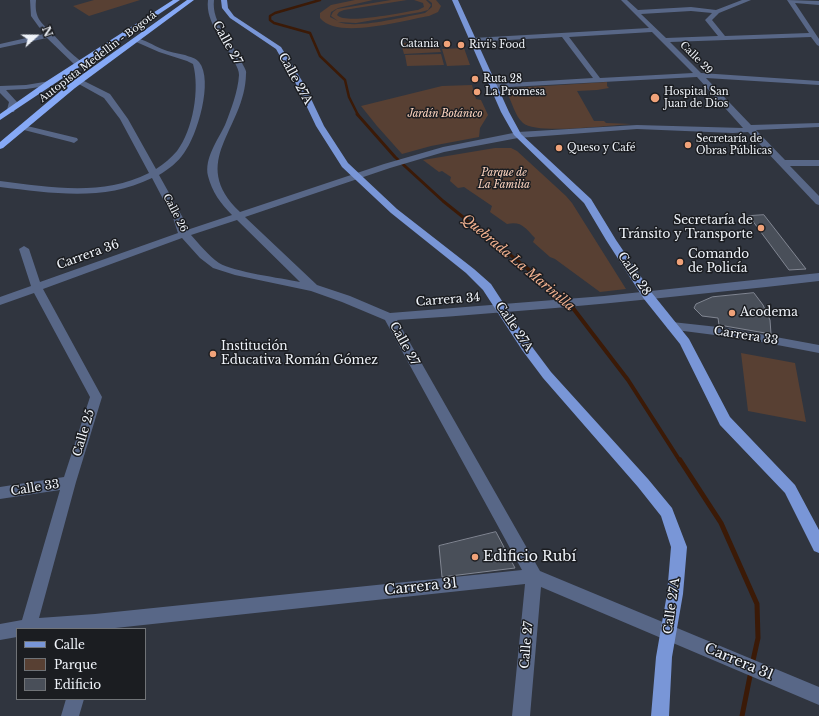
<!DOCTYPE html>
<meta charset="utf-8">
<style>
body{margin:0}
#map{position:relative;width:819px;height:716px;overflow:hidden;background:#30353f;font-family:"Libre Baskerville",serif}
canvas{display:block}
.legend{position:absolute;left:16px;top:628px;width:130px;height:72px;box-sizing:border-box;background:#1b1d21;border:1px solid #707377;margin:0;padding:5px 7px;list-style:none;font-size:12px;color:#eff3f9}
.legend li{display:flex;align-items:center;gap:8px;height:20px}
.legend b{width:20px;border:1px solid #707377}
.north{position:absolute;left:16px;top:16px;width:40px;height:40px;-webkit-text-stroke:3px #1b1d21;paint-order:stroke;rotate:69deg;font-size:11px;font-weight:700;line-height:16px;text-align:center;color:#eff3f9}
.north::after{content:'';display:block;margin:auto;width:14px;height:18px;background:#eff3f9;clip-path:polygon(50% 0,100% 100%,50% 72%,0 100%)}
</style>
<div id="map">
<canvas width="819" height="716"></canvas>
<ul class="legend">
<li><b style="height:5px;background:#7996d7"></b>Calle</li>
<li><b style="height:11px;background:#584033"></b>Parque</li>
<li><b style="height:11px;background:#494f59"></b>Edificio</li>
</ul>
<div class="north">N</div>
</div>
<script>
const c = document.querySelector('canvas').getContext('2d');
c.lineJoin = 'round';
function fill(path, color) {
  c.fillStyle = color;
  c.fill(path, 'evenodd');
}
function stroke(path, color, width, dash) {
  c.strokeStyle = color;
  c.lineWidth = width;
  c.lineCap = dash ? 'butt' : 'round';
  c.setLineDash(dash || []);
  c.stroke(path);
}
function write(font, color, halo, rows, align = 'center') {
  c.font = font + ' "Libre Baskerville",serif';
  c.lineWidth = 3;
  c.setLineDash([]);
  c.textBaseline = 'middle';
  c.strokeStyle = halo;
  c.fillStyle = color;
  for (const [text, x, y, turn = 0] of rows) {
    c.save();
    c.translate(x, y);
    c.rotate((+turn || 0) * Math.PI / 180);
    c.textAlign = isNaN(turn) ? turn : align;
    if (halo) c.strokeText(text, 0, 0);
    c.fillText(text, 0, 0);
    c.restore();
  }
}
const green = new Path2D(`
 M 94,0 L 140,0 L 89,16 L 73,6 Z
 M 355,0 L 373,0 L 338,8 L 331,12 L 330,17 L 338,21 L 331,16 L 333,12 L 337,9 L 391,0 L 407,0 L 344,10 L 339,12 L 337,15 C 346,25 403,12 418,10 L 424,7 L 423,3 L 414,0 L 426,0 L 431,5 L 428,10 L 421,12 L 356,23 L 338,22 C 359,29 402,17 425,13 L 432,7 L 432,3 L 428,0 L 436,0 L 441,6 L 438,12 L 429,16 C 405,20 337,40 320,18 L 320,13 L 331,5 Z
 M 437,42 L 441,52 L 404,54 L 401,43 Z
 M 464,48 L 470,65 L 447,66 L 442,49 Z
 M 441,54 L 444,65 L 407,66 L 405,55 Z
 M 607,82 L 607,86 L 609,88 L 597,90 L 577,91 L 594,121 L 604,121 L 606,123 L 631,124 C 611,125 536,135 523,123 C 515,116 512,102 507,93 L 513,88 Z
 M 472,85 L 476,99 L 481,100 L 488,115 L 480,128 L 479,137 L 431,146 L 402,154 L 377,126 L 361,106 L 442,86 Z
 M 495,148 L 511,148 L 517,151 L 566,196 L 572,203 L 626,289 L 600,292 L 555,259 L 550,257 L 533,242 L 535,238 C 525,228 522,221 507,224 L 490,212 L 492,206 L 464,187 L 458,188 L 450,181 L 451,177 L 442,171 L 439,172 L 423,160 Z
 M 741,353 L 795,363 L 806,422 L 748,411 Z`);
const streamFar3 = new Path2D(`
 M 320,0 L 275,13 L 270,16 L 270,20 L 274,23 L 310,33 L 320,56 L 345,80 L 349,97 L 358,115`);
const streamFar2 = new Path2D(`
 M 357,114 L 395,157 L 443,201 L 523,265`);
const streamFar1 = new Path2D(`
 M 522,264 L 569,303 L 628,380 L 680,461`);
const stream = new Path2D(`
 M 680,460 L 721,523 L 757,604 L 758,638 L 752,665
 M 742,716 L 751,671`);
const building = new Path2D(`
 M 764,215 L 806,269 L 789,270 L 749,216 Z
 M 754,293 L 763,305 L 770,320 L 771,334 L 719,325 L 718,318 L 702,316 L 694,308 L 696,304 L 712,297 Z
 M 496,532 L 515,568 L 442,577 L 439,546 Z`);
const minor = new Path2D(`
 M 30,0 L 36,0 C 34,19 42,23 53,34 C 61,43 71,54 82,62 L 82,66 L 76,66 L 47,38 L 0,48 L 0,44 L 44,34 L 31,16 Z
 M 208,0 L 214,0 C 211,23 233,43 242,63 C 244,67 247,71 246,74 C 245,130 187,161 240,212 L 384,164 L 443,147 L 518,132 L 637,125 L 743,128 L 697,77 L 490,88 L 490,84 L 493,84 L 593,78 L 562,37 L 473,42 L 470,40 L 473,38 L 649,28 L 621,0 L 627,0 L 638,10 L 691,7 L 716,10 L 742,0 L 751,0 L 719,13 L 712,20 L 725,36 L 809,33 L 787,0 L 819,1 L 819,5 L 795,3 L 819,39 L 819,46 L 817,45 L 811,37 L 670,42 L 701,73 L 819,81 L 819,85 L 706,78 L 751,125 L 819,123 L 819,127 L 756,130 L 785,160 L 819,160 L 819,166 L 790,166 L 819,196 L 819,205 L 816,204 L 748,132 L 733,133 L 637,129 L 518,138 L 444,152 L 390,168 L 245,217 L 317,285 L 350,296 L 390,313 L 604,296 L 819,273 L 819,281 C 678,297 538,311 397,320 L 540,571 L 819,687 L 819,705 L 541,587 L 530,716 L 512,716 L 525,584 L 106,629 L 17,629 L 17,637 L 0,640 L 0,624 L 22,620 L 60,490 L 0,499 L 0,487 L 64,477 L 90,397 L 34,293 L 0,305 L 0,297 L 31,286 L 19,249 L 24,246 L 29,249 L 40,282 L 178,233 L 173,218 L 152,178 C 103,202 52,193 0,187 L 0,181 C 50,187 101,197 149,173 L 120,119 L 104,98 L 77,83 L 77,79 L 80,79 L 110,94 L 128,119 L 156,169 C 164,164 171,158 177,151 C 193,130 200,89 193,64 L 187,61 L 159,52 L 134,41 L 133,40 L 136,38 C 145,40 153,45 162,49 C 169,52 177,53 185,55 C 190,57 196,58 199,62 C 214,80 197,136 184,153 C 178,162 169,169 159,175 L 183,218 L 187,230 L 232,215 C 221,204 212,192 208,176 C 204,158 218,140 225,125 C 231,110 238,91 239,75 C 239,71 237,67 235,63 C 226,43 205,23 208,0 ZM 691,11 L 712,13 L 705,20 L 718,36 L 666,38 L 641,14 ZM 652,32 L 693,73 L 600,78 L 569,37 ZM 237,220 L 300,282 C 281,278 234,272 219,263 C 208,255 200,245 191,235 ZM 182,238 L 200,258 L 213,268 L 235,275 L 311,291 L 342,302 L 385,320 L 522,570 L 95,614 L 39,618 L 76,482 L 102,397 L 43,289 Z
 M 50,81 L 54,83 L 53,85 L 26,89 L 6,90 L 17,102 L 14,112 L 8,112 L 7,110 L 9,102 L 0,93 L 0,86 L 26,85 Z
 M 20,125 L 23,125 L 77,138 L 78,140 L 74,143 L 71,142 L 20,129 L 19,127 Z
 M 672,322 L 727,328 L 819,345 L 819,353 L 746,339 L 668,329 L 666,326 L 668,323 Z
 M 66,699 L 84,699 L 79,716 L 61,716 Z`);
const major = new Path2D(`
 M 221,0 L 227,0 L 228,8 L 234,16 L 281,47 L 304,84 L 324,126 L 348,163 L 397,209 L 474,269 L 491,284 L 530,344 L 551,372 L 648,479 L 672,508 L 687,547 L 683,594 L 672,657 L 669,716 L 651,716 L 656,657 L 667,594 L 671,547 L 661,516 L 638,487 L 543,378 L 522,350 L 483,290 L 466,273 L 391,213 L 342,167 L 316,126 L 296,84 L 276,49 L 230,18 L 222,8 Z
 M 452,0 L 458,0 L 509,112 L 521,134 L 591,199 L 616,240 L 652,293 L 689,339 L 730,417 L 795,485 L 819,530 L 819,553 L 814,551 L 785,493 L 720,425 L 680,344 L 644,299 L 606,240 L 584,203 L 514,135 L 501,112 Z`);
const highway = new Path2D(`
 M 173,0 L 180,0 L 0,120 L 0,114 L 47,81 Z
 M 187,0 L 194,0 L 75,88 L 3,148 L 0,149 L 0,142 L 69,84 Z`);
const markers = [
 [447,44,4,"#f0a279"],
 [461,45,4,"#f0a279"],
 [475,79,4,"#f0a279"],
 [477,92,4,"#f0a279"],
 [655,98,5,"#f0a279"],
 [688,145,4,"#f0a279"],
 [559,148,4,"#f0a279"],
 [761,228,4,"#f0a279"],
 [680,262,4,"#f0a279"],
 [732,313,4,"#f0a279"],
 [213,354,4,"#f0a279"],
 [475,557,4,"#f0a279"]
];
const farPoinames = [
 ["Catania",439,44,"right"],
 ["Rivi's Food",469,45],
 ["Ruta 28",483,79],
 ["La Promesa",485,92],
 ["Hospital San",664,92],
 ["Juan de Dios",664,104],
 ["Secretaría de",696,139],
 ["Obras Públicas",696,151],
 ["Queso y Café",567,148]
];
const farStreetnames = [
 ["Autopista Medellín - Bogotá",98,57,-37],
 ["Calle 29",696,58,45],
 ["Calle 26",175,213,63]
];
const farParknames = [
 ["Jardín Botánico",445,114],
 ["Parque de",504,173],
 ["La Familia",504,185]
];
const streetNames = [
 ["Calle 27",227,43,61],
 ["Calle 27A",295,79,61],
 ["Carrera 36",88,255,-20],
 ["Calle 28",634,274,56],
 ["Carrera 34",448,300,-4],
 ["Calle 27A",514,327,56],
 ["Carrera 33",746,336,9],
 ["Calle 27",404,344,61],
 ["Calle 25",84,433,-73],
 ["Calle 33",35,488,-9],
 ["Calle 27A",672,606,-82],
 ["Calle 27",527,645,-85]
];
const poiNames = [
 ["Secretaría de",753,221,"right"],
 ["Tránsito y Transporte",753,235,"right"],
 ["Comando",688,255],
 ["de Policía",688,269],
 ["Acodema",740,313],
 ["Institución",221,347],
 ["Educativa Román Gómez",221,361]
];
const waterNames = [
 ["Quebrada La Marinilla",518,263,40]
];
const nearPoinames = [
 ["Edificio Rubí",483,557]
];
const nearStreetnames = [
 ["Carrera 31",421,587,-6],
 ["Carrera 31",739,662,23]
];
fill(green, '#584033');
stroke(streamFar3, '#3b1a07', 2.5);
stroke(streamFar2, '#3b1a07', 3);
stroke(streamFar1, '#3b1a07', 4);
stroke(stream, '#3b1a07', 5);
fill(building, '#494f59');
stroke(building, '#818692', 1);
fill(minor, '#586787');
fill(major, '#7996d7');
fill(highway, '#86a9f6');
for (const [x, y, r, color] of markers) {
  const dot = new Path2D();
  dot.arc(x, y, r, 0, 2 * Math.PI);
  c.fillStyle = color;
  c.fill(dot);
  stroke(dot, '#1b1d21', 1.5);
}
write('10px', '#eff3f9', '#1b1d21', farPoinames, 'left');
write('10px', '#eff3f9', '#1b1d21', farStreetnames);
write('italic 10px', '#ffd6c1', '#1b1d21', farParknames);
write('12px', '#eff3f9', '#1b1d21', streetNames);
write('12px', '#eff3f9', '#1b1d21', poiNames, 'left');
write('italic 13px', '#f3b290', '#1b1d21', waterNames);
write('14px', '#eff3f9', '#1b1d21', nearPoinames, 'left');
write('14px', '#eff3f9', '#1b1d21', nearStreetnames);
</script>
